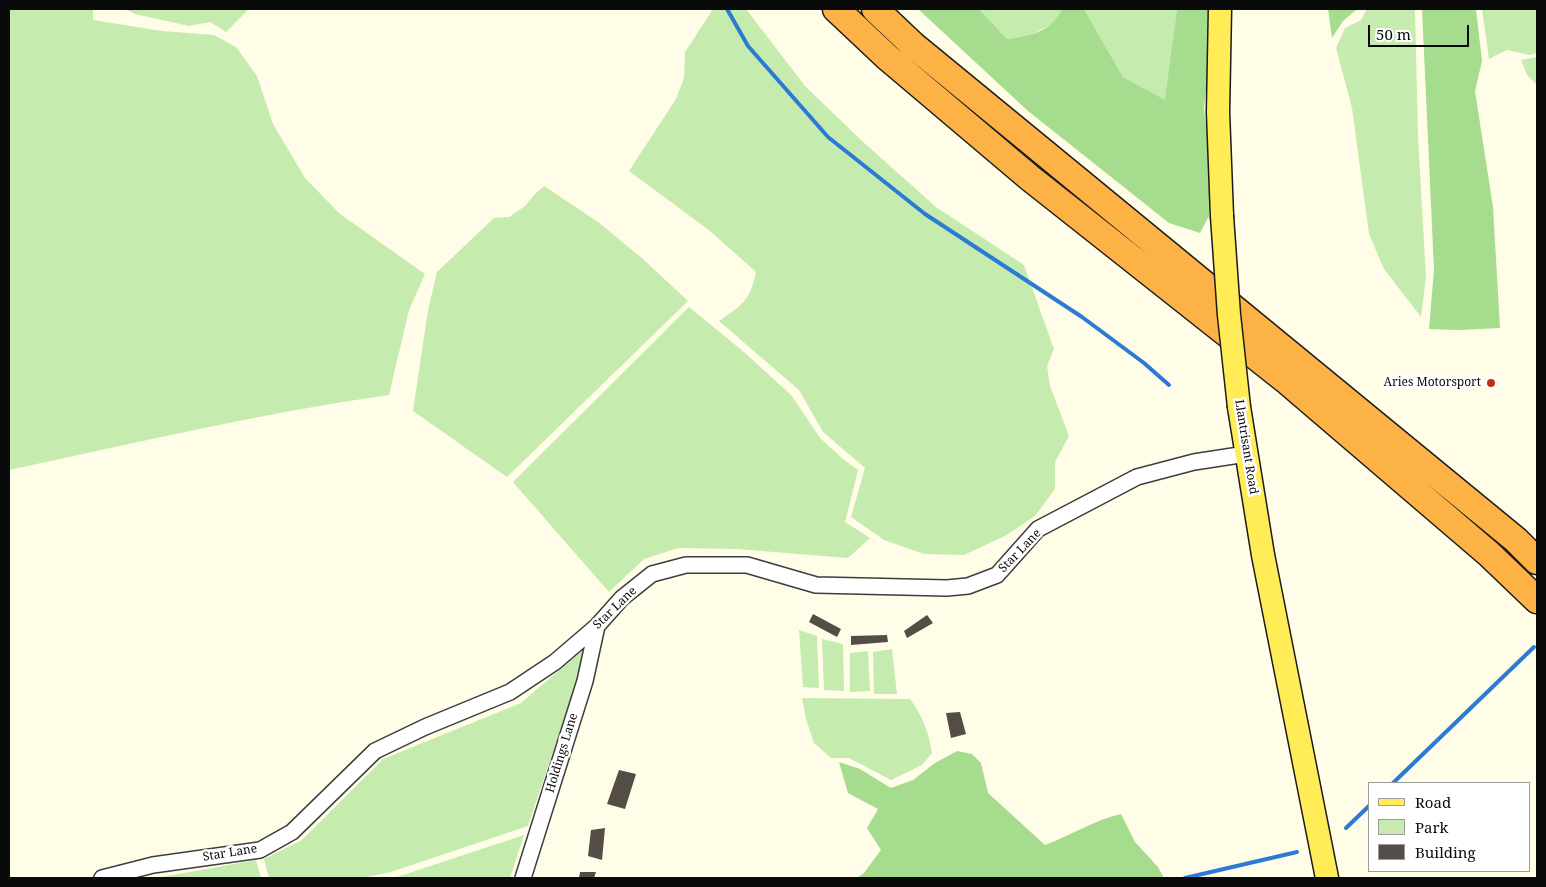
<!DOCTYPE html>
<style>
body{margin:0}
#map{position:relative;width:1546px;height:887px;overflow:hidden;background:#fffde7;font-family:"Noto Serif",serif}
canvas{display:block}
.frame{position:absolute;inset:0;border:10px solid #0a0a0a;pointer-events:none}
.legend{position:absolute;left:1368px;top:782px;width:162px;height:90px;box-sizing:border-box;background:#fff;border:1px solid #9d9d9d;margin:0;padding:6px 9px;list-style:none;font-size:15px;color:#0a0a0a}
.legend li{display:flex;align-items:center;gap:10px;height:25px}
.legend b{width:25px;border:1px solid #9d9d9d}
.scale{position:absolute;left:1368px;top:25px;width:101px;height:22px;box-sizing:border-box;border:2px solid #0a0a0a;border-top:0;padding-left:6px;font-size:15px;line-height:18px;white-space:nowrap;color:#0a0a0a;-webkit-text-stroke:4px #fff;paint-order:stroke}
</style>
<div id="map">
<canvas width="1546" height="887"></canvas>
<div class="frame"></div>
<ul class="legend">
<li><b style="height:6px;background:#ffec57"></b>Road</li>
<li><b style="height:14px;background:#c6ebaf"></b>Park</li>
<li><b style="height:14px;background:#534d46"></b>Building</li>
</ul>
<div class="scale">50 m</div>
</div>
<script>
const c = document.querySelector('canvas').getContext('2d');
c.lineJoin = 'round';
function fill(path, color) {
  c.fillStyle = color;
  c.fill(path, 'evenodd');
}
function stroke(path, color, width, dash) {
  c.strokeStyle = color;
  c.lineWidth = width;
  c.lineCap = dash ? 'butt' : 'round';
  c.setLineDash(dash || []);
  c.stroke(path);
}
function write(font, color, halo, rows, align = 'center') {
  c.font = font + ' "Noto Serif",serif';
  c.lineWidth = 5;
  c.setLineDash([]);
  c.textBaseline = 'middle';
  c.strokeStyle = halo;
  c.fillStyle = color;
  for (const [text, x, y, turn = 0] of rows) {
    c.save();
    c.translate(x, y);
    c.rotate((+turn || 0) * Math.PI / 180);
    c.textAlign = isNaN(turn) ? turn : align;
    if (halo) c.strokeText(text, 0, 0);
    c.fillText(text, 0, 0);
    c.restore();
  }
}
const green = new Path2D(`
 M 9,9 L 93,9 L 93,20 L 162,31 L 214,35 L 236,47 L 257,76 L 273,124 L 305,178 L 340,214 L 425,274 L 409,310 L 389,395 C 261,413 135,443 9,470 Z
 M 125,9 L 249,9 L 226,32 L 210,22 L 189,26 L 135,14 Z
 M 713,9 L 746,9 L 805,86 L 861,140 L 936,207 L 1024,265 L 1054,349 L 1047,366 L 1050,386 L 1069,436 L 1055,462 L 1055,489 L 1035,516 L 1005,536 L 964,555 L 924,554 L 884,540 L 851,517 L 865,468 L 823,432 L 799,390 L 719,321 C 742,305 750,301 756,272 L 710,231 L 629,171 L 676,99 L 684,78 L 685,52 Z
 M 979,9 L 1062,9 L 1056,22 L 1029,36 L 1007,39 Z
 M 1084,9 L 1177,9 L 1166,101 L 1123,77 Z
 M 1367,9 L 1415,9 L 1418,137 L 1426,277 L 1421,317 L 1384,269 L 1369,234 L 1352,108 L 1336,48 L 1345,28 L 1361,20 Z
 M 1482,9 L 1537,9 L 1537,53 L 1530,55 L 1507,50 L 1489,59 Z
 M 1537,57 L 1537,85 L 1527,75 L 1521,60 Z
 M 544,186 L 598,222 L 643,259 L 688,301 L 507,477 L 413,411 L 428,310 L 437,272 L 494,218 L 509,217 L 525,206 L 534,195 Z
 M 689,307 L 744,352 L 792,396 L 820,438 L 843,459 L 858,470 L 845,522 L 870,538 L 848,558 L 737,549 L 678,548 L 644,559 L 609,592 L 513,482 Z
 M 799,630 L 817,636 L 819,688 L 803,687 Z
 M 822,639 L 843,644 L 844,691 L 824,690 Z
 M 584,649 L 578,677 L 528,826 L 391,872 L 361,878 L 269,878 L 264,859 L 302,840 L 383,759 L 521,703 Z
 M 892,649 L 897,694 L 874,694 L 873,652 Z
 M 868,651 L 870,691 L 850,692 L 850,653 Z
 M 802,698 L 910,699 C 923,718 928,729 932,753 L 922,765 L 891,780 L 849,758 L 831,758 L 814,743 L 806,719 Z
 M 524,835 L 510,878 L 394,878 Z
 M 256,860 L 261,878 L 156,878 Z`);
const forest = new Path2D(`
 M 918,9 L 979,9 L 1007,39 C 1030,36 1052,32 1062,9 L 1084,9 L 1123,77 L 1165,100 L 1177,9 L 1212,9 L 1212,38 L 1204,108 L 1211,171 L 1209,216 L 1200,233 L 1169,223 L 1028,111 Z
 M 1328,9 L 1357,9 L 1343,21 L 1332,38 Z
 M 1422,9 L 1476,9 L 1482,61 L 1475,91 L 1493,207 L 1500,328 L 1458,330 L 1429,329 L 1434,270 Z
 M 957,751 L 972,754 L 981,763 L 988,793 L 1045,845 C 1070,836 1096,819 1121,814 L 1135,842 L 1158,867 L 1164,878 L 857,878 L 864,873 L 881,850 L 867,828 L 878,809 L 848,793 L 839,762 L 860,769 L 891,788 L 913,780 L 935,763 Z`);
const stream = new Path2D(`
 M 727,9 L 748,46 L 828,137 L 925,214 L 1082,317 L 1144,363 L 1169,385
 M 1393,783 L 1534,647
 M 1346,828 L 1370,805
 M 1185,878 L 1297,852`);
const building = new Path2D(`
 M 813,614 L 841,629 L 837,637 L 809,622 Z
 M 927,615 L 933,623 L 907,638 L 904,631 Z
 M 887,635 L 888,642 L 851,645 L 851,636 Z
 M 960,712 L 966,734 L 951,738 L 946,713 Z
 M 619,770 L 636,774 L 625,809 L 607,804 Z
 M 605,828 L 602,860 L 588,856 L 591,830 Z
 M 580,872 L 596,872 L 594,878 L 579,878 Z`);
const minor = new Path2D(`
 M 102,878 L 153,865 L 260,850 L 292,832 L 375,751 L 425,727 L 510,692 L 555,662 L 597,626 L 622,598 L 652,574 L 686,565 L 747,565 L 816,585 L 947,588 L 968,586 L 997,575 L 1038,529 L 1137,477 L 1194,462 L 1246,454
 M 523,878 L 585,681 L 597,626`);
const primary = new Path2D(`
 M 1220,9 L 1218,112 L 1222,216
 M 1239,407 L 1263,555 L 1327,878`);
const motorway = new Path2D(`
 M 836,9 L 887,57 L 1030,178 L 1288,382 L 1489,554 L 1537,600
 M 875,9 L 913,45 L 1516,540 L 1537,561`);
const primaryBridge = new Path2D(`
 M 1222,216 L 1229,315 L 1239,407`);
const markers = [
 [1491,383,5,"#c0291b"]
];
const poiNames = [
 ["Aries Motorsport",1481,383]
];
const streetNames = [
 ["Llantrisant Road",1246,447,81],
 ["Star Lane",1020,551,-46],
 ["Star Lane",615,608,-44],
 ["Holdings Lane",562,753,-73],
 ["Star Lane",230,853,-9]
];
fill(green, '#c6ebaf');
fill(forest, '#a6dc8d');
stroke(stream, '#2b7bd5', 4);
fill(building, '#534d46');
stroke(minor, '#3d3d3d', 18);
stroke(primary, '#1b1b1b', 25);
stroke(motorway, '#1b1b1b', 29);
stroke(minor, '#fff', 15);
stroke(primary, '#ffec57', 22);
stroke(motorway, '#fdb246', 26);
stroke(primaryBridge, '#1b1b1b', 25, []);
stroke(primaryBridge, '#ffec57', 22);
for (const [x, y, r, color] of markers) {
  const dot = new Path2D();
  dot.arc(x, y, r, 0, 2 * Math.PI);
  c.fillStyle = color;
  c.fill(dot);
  stroke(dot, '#fff', 2);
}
write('12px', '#0a0a0a', '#fff', poiNames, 'right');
write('12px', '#0a0a0a', '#fff', streetNames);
</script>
